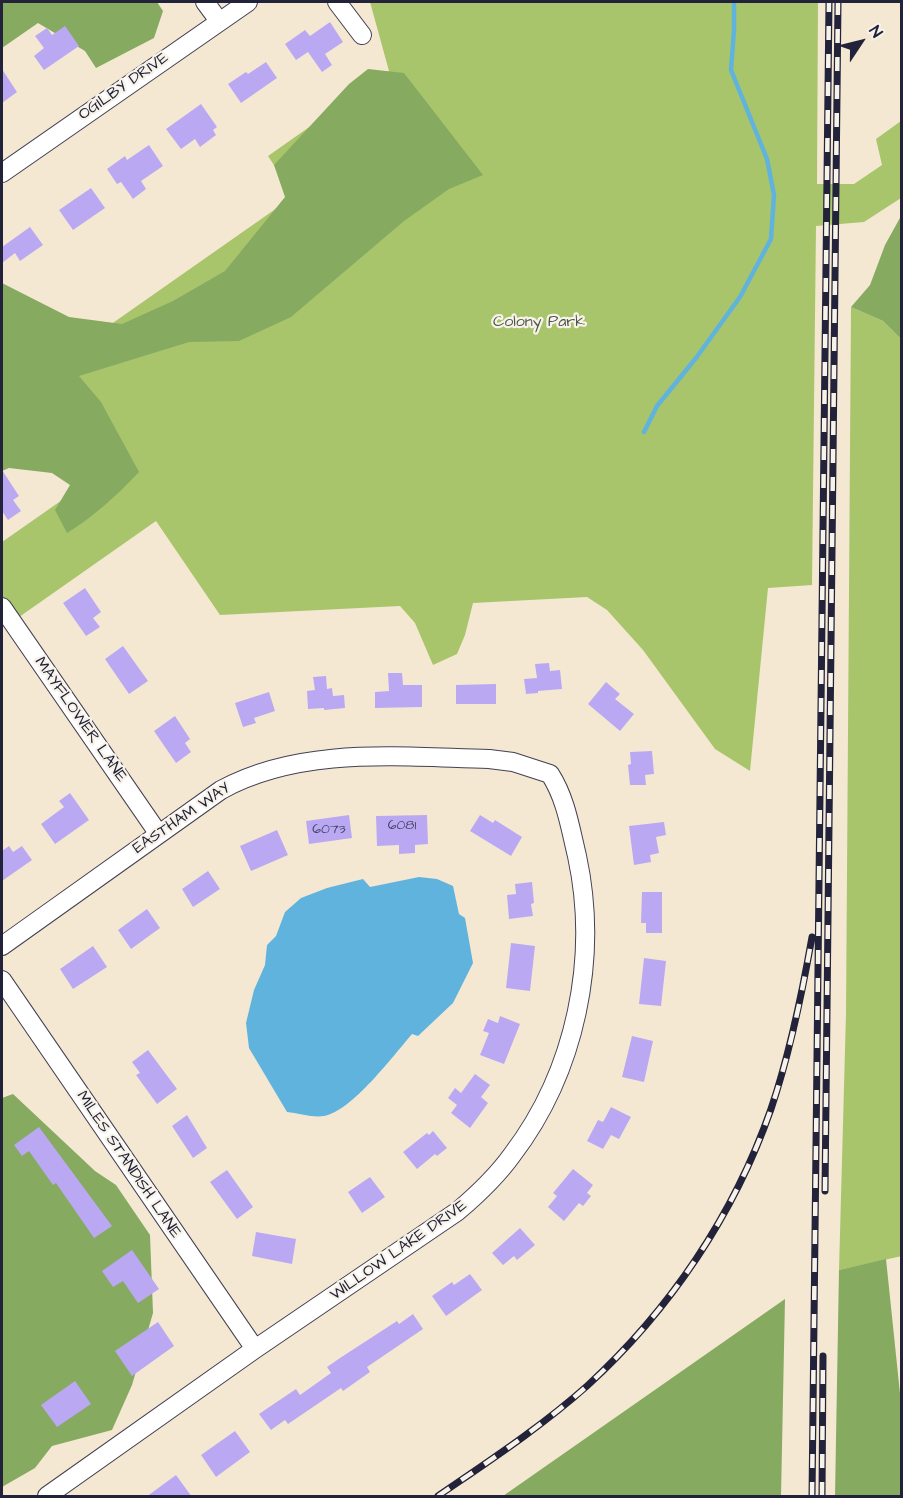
<!DOCTYPE html>
<style>
body{margin:0}
#map{position:relative;width:903px;height:1498px;overflow:hidden;background:#f5e8d3;font-family:"Architects Daughter",sans-serif}
canvas{display:block}
.frame{position:absolute;inset:0;border:3px solid #22223b;pointer-events:none}
.north{position:absolute;left:831px;top:12px;width:60px;height:60px;-webkit-text-stroke:4px #f7f3e8;paint-order:stroke;rotate:55deg;font-size:16px;font-weight:700;line-height:24px;text-align:center;color:#22223b}
.north::after{content:'';display:block;margin:auto;width:21px;height:27px;background:#22223b;clip-path:polygon(50% 0,100% 100%,50% 72%,0 100%)}
</style>
<div id="map">
<canvas width="903" height="1498"></canvas>
<div class="frame"></div>
<div class="north">N</div>
</div>
<script>
const c = document.querySelector('canvas').getContext('2d');
c.lineJoin = 'round';
function fill(path, color) {
  c.fillStyle = color;
  c.fill(path, 'evenodd');
}
function stroke(path, color, width, dash) {
  c.strokeStyle = color;
  c.lineWidth = width;
  c.lineCap = dash ? 'butt' : 'round';
  c.setLineDash(dash || []);
  c.stroke(path);
}
function write(font, color, halo, rows, align = 'center') {
  c.font = font + ' "Architects Daughter",sans-serif';
  c.lineWidth = 4.5;
  c.setLineDash([]);
  c.textBaseline = 'middle';
  c.strokeStyle = halo;
  c.fillStyle = color;
  for (const [text, x, y, turn = 0] of rows) {
    c.save();
    c.translate(x, y);
    c.rotate((+turn || 0) * Math.PI / 180);
    c.textAlign = isNaN(turn) ? turn : align;
    if (halo) c.strokeText(text, 0, 0);
    c.fillText(text, 0, 0);
    c.restore();
  }
}
const green = new Path2D(`
 M 370,2 L 818,2 L 817,184 L 854,184 L 882,165 L 876,139 L 901,121 L 901,198 L 864,222 L 816,226 L 812,585 L 768,588 L 750,771 L 715,749 L 643,650 L 607,610 L 587,597 L 473,603 L 465,635 L 457,654 L 433,665 L 415,623 L 400,606 L 220,615 L 156,521 L 12,622 L 2,607 L 2,542 L 115,463 L 50,367 L 294,196 L 268,156 L 389,71 Z
 M 851,307 L 883,321 L 901,339 L 902,1256 L 839,1270 L 846,1013 Z`);
const forest = new Path2D(`
 M 2,2 L 157,2 L 163,11 L 154,38 L 96,68 L 85,51 L 38,23 L 2,48 Z
 M 368,69 L 404,73 L 483,175 L 449,189 L 404,221 L 291,317 L 239,341 L 189,342 L 79,376 L 101,402 L 139,472 C 116,496 96,515 67,533 L 55,510 L 70,485 L 52,473 L 9,468 L 2,471 L 2,283 L 69,317 L 122,324 L 173,301 L 225,271 L 285,197 L 274,165 L 349,84 Z
 M 901,216 L 901,339 L 883,321 L 851,307 L 870,285 L 885,245 Z
 M 13,1094 L 95,1171 L 116,1185 L 150,1235 L 153,1313 L 132,1385 L 112,1430 L 52,1446 L 35,1468 L 2,1487 L 2,1098 Z
 M 886,1259 L 901,1403 L 901,1496 L 835,1496 L 839,1270 Z
 M 785,1299 L 781,1496 L 503,1496 Z`);
const water = new Path2D(`
 M 419,877 L 437,879 L 453,886 L 459,914 L 465,918 L 473,963 L 453,1003 L 418,1036 L 412,1034 C 393,1056 352,1111 324,1116 C 313,1118 298,1113 287,1112 L 249,1048 L 246,1023 L 254,990 L 265,965 L 267,945 L 276,936 L 285,912 L 301,898 L 327,888 L 363,879 L 370,887 Z`);
const stream = new Path2D(`
 M 644,432 L 657,406 L 696,358 L 740,297 L 771,239 L 774,195 L 767,159 L 731,70 L 734,30 L 734,2`);
const building = new Path2D(`
 M 330,22 L 343,42 L 325,54 L 332,65 L 322,72 L 308,52 L 296,60 L 285,44 L 305,30 L 310,36 Z
 M 65,26 L 79,46 L 44,70 L 34,56 L 44,48 L 35,36 L 47,28 L 52,35 Z
 M 266,62 L 277,78 L 241,103 L 228,84 L 246,72 L 248,74 Z
 M 2,69 L 17,92 L 2,103 Z
 M 201,104 L 217,127 L 213,130 L 216,135 L 200,147 L 195,139 L 181,149 L 166,129 Z
 M 149,145 L 163,166 L 141,181 L 146,189 L 133,199 L 121,182 L 117,184 L 107,169 L 125,156 L 127,160 Z
 M 91,188 L 105,208 L 73,230 L 59,210 Z
 M 30,227 L 43,245 L 20,261 L 15,253 L 2,263 L 2,247 Z
 M 2,470 L 19,496 L 13,500 L 21,511 L 8,520 L 2,511 Z
 M 85,588 L 101,612 L 93,618 L 100,627 L 86,636 L 63,603 Z
 M 123,646 L 148,681 L 129,694 L 105,659 Z
 M 549,663 L 550,671 L 560,670 L 562,689 L 538,691 L 538,693 L 526,694 L 524,679 L 537,678 L 535,664 Z
 M 388,673 L 402,673 L 403,685 L 422,685 L 422,707 L 375,708 L 375,692 L 389,691 Z
 M 326,676 L 327,689 L 332,688 L 333,696 L 344,695 L 345,708 L 324,710 L 324,708 L 308,709 L 307,691 L 315,690 L 313,677 Z
 M 606,682 L 620,694 L 615,699 L 634,714 L 620,731 L 588,704 Z
 M 496,684 L 496,704 L 456,704 L 456,685 Z
 M 269,692 L 275,711 L 254,718 L 256,723 L 243,727 L 235,703 Z
 M 175,716 L 190,739 L 185,743 L 191,752 L 176,763 L 154,731 Z
 M 652,751 L 654,774 L 645,775 L 646,785 L 630,785 L 628,765 L 631,764 L 630,752 Z
 M 70,793 L 89,820 L 55,844 L 41,824 L 64,807 L 59,801 Z
 M 349,815 L 352,838 L 309,844 L 306,821 Z
 M 427,815 L 428,844 L 415,845 L 415,853 L 399,854 L 399,845 L 377,846 L 376,816 Z
 M 480,815 L 493,823 L 495,820 L 522,837 L 511,856 L 470,831 Z
 M 664,822 L 666,835 L 656,837 L 659,853 L 650,855 L 651,862 L 634,865 L 629,826 Z
 M 277,830 L 288,855 L 251,871 L 240,846 Z
 M 9,846 L 13,852 L 22,846 L 32,860 L 2,881 L 2,851 Z
 M 208,871 L 220,889 L 193,907 L 182,889 Z
 M 532,882 L 534,903 L 531,904 L 533,916 L 509,919 L 507,895 L 516,894 L 515,884 Z
 M 642,892 L 662,892 L 662,933 L 646,933 L 646,923 L 641,923 Z
 M 147,909 L 160,928 L 131,949 L 118,930 Z
 M 511,943 L 535,946 L 530,991 L 506,988 Z
 M 93,946 L 107,967 L 73,989 L 60,969 Z
 M 644,958 L 666,961 L 661,1006 L 639,1004 Z
 M 500,1016 L 520,1024 L 504,1064 L 480,1055 L 489,1033 L 483,1031 L 488,1019 L 498,1023 Z
 M 632,1036 L 653,1041 L 644,1082 L 622,1077 Z
 M 148,1050 L 177,1089 L 157,1104 L 136,1075 L 140,1073 L 132,1062 Z
 M 475,1074 L 490,1085 L 481,1097 L 488,1103 L 470,1128 L 451,1113 L 457,1105 L 448,1098 L 455,1088 L 461,1093 Z
 M 611,1107 L 631,1117 L 619,1139 L 611,1135 L 603,1149 L 587,1141 L 598,1120 L 603,1122 Z
 M 187,1115 L 207,1148 L 193,1158 L 172,1126 Z
 M 39,1127 L 112,1226 L 94,1238 L 56,1183 L 53,1185 L 29,1151 L 22,1156 L 14,1145 Z
 M 433,1131 L 447,1148 L 437,1156 L 435,1154 L 417,1169 L 403,1152 L 427,1133 L 429,1135 Z
 M 573,1169 L 593,1185 L 587,1193 L 591,1196 L 583,1206 L 579,1203 L 564,1221 L 548,1207 L 557,1196 L 553,1193 Z
 M 227,1170 L 253,1207 L 237,1219 L 210,1182 Z
 M 370,1177 L 385,1197 L 362,1213 L 348,1192 Z
 M 520,1228 L 535,1245 L 517,1260 L 514,1256 L 503,1265 L 492,1253 Z
 M 256,1232 L 296,1239 L 292,1264 L 252,1256 Z
 M 132,1250 L 159,1289 L 138,1303 L 123,1281 L 113,1287 L 102,1271 Z
 M 470,1274 L 482,1290 L 446,1316 L 432,1296 L 452,1282 L 454,1285 Z
 M 413,1314 L 423,1329 L 367,1367 L 370,1372 L 343,1391 L 341,1388 L 288,1424 L 285,1420 L 271,1430 L 259,1414 L 296,1389 L 300,1395 L 331,1373 L 327,1367 L 340,1358 L 397,1321 L 399,1324 Z
 M 158,1322 L 174,1346 L 132,1376 L 115,1351 Z
 M 75,1381 L 91,1404 L 57,1427 L 41,1405 Z
 M 235,1431 L 250,1452 L 216,1477 L 201,1455 Z
 M 176,1475 L 192,1497 L 146,1497 Z`);
const minor = new Path2D(`
 M 205,2 L 219,21
 M 337,2 L 362,35
 M 2,173 L 248,2
 M 2,607 L 158,833
 M 2,946 L 221,790 C 301,746 400,757 489,759 L 513,762 L 550,774 C 566,799 570,827 577,856 C 599,958 576,1071 512,1155 C 497,1176 478,1194 458,1211 L 255,1349 L 47,1496
 M 2,980 L 255,1349`);
const rail = new Path2D(`
 M 825,1191 L 838,2
 M 438,1496 C 489,1461 541,1427 587,1386 C 670,1310 734,1215 771,1109 C 790,1053 802,994 812,937
 M 812,1496 L 829,2
 M 822,1496 L 823,1356`);
const numberNames = [
 ["6081",402,826],
 ["6073",329,830]
];
const streetNames = [
 ["OGILBY DRIVE",124,87,-35],
 ["MAYFLOWER LANE",80,720,55],
 ["EASTHAM WAY",182,819,-34],
 ["MILES STANDISH LANE",128,1165,56],
 ["WILLOW LAKE DRIVE",399,1251,-35]
];
const parkNames = [
 ["Colony Park",539,323]
];
fill(green, '#a9c56c');
fill(forest, '#86aa60');
fill(water, '#60b3dc');
stroke(stream, '#60b3dc', 4.5);
fill(building, '#baa9f2');
stroke(minor, '#424052', 20);
stroke(minor, '#fff', 18);
stroke(rail, '#22223b', 7);
stroke(rail, '#f7f3e8', 4.5, [14]);
write('14px', '#484469', null, numberNames);
write('16px', '#22223b', '#f7f3e8', streetNames);
write('16px', '#4a534a', '#f7f3e8', parkNames);
</script>
